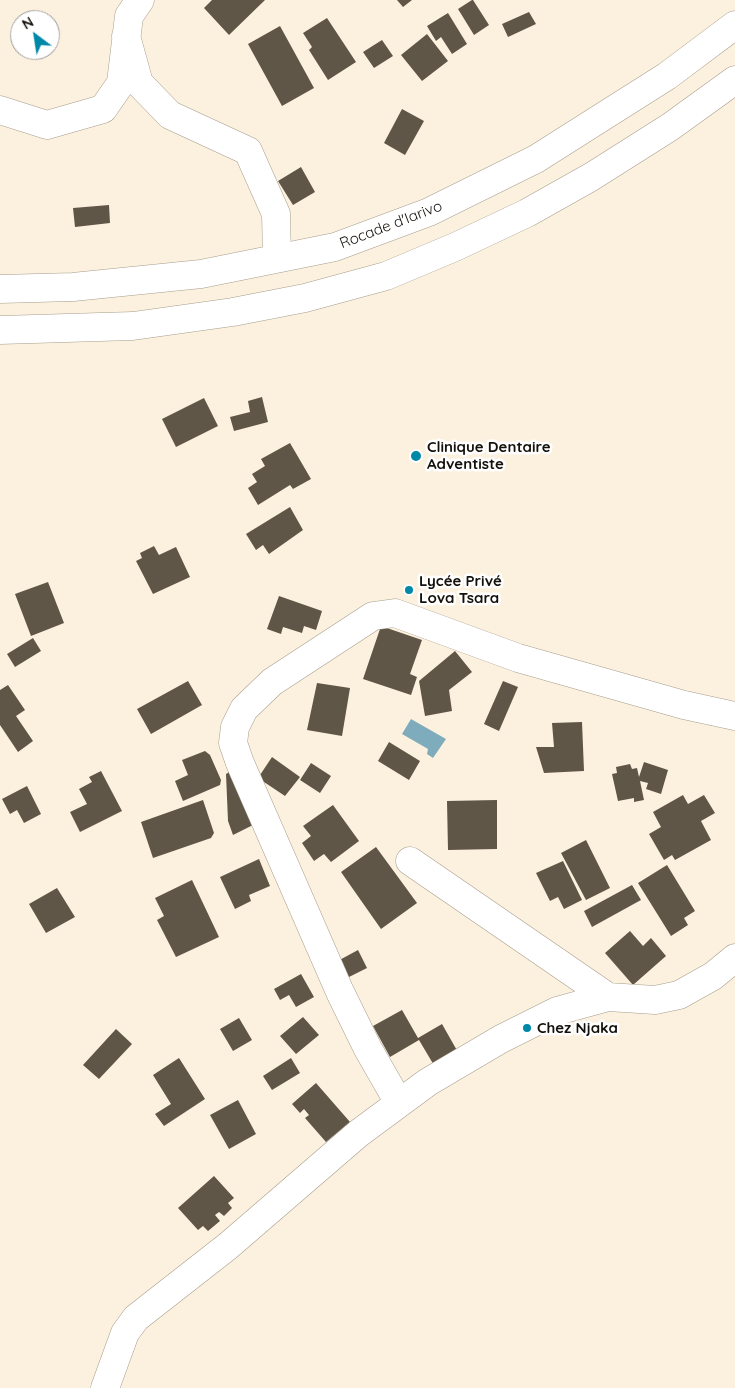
<!DOCTYPE html>
<meta charset="utf-8">
<style>
body{margin:0}
#map{position:relative;width:735px;height:1388px;overflow:hidden;background:#fcf1df;font-family:Quicksand,sans-serif}
canvas{display:block}
.north{position:absolute;left:10px;top:10px;width:50px;height:50px;box-sizing:border-box;background:#fff;border:1px solid #a19f9d;border-radius:50%;rotate:329deg;font-size:14px;font-weight:700;line-height:20px;text-align:center;color:#14100a}
.north::after{content:'';display:block;margin:auto;width:18px;height:22px;background:#0088a9;clip-path:polygon(50% 0,100% 100%,50% 72%,0 100%)}
</style>
<div id="map">
<canvas width="735" height="1388"></canvas>
<div class="north">N</div>
</div>
<script>
const c = document.querySelector('canvas').getContext('2d');
c.lineJoin = 'round';
function fill(path, color) {
  c.fillStyle = color;
  c.fill(path, 'evenodd');
}
function stroke(path, color, width, dash) {
  c.strokeStyle = color;
  c.lineWidth = width;
  c.lineCap = dash ? 'butt' : 'round';
  c.setLineDash(dash || []);
  c.stroke(path);
}
function write(font, color, halo, rows, align = 'center') {
  c.font = font + ' Quicksand,sans-serif';
  c.lineWidth = 5;
  c.setLineDash([]);
  c.textBaseline = 'middle';
  c.strokeStyle = halo;
  c.fillStyle = color;
  for (const [text, x, y, turn = 0] of rows) {
    c.save();
    c.translate(x, y);
    c.rotate((+turn || 0) * Math.PI / 180);
    c.textAlign = isNaN(turn) ? turn : align;
    if (halo) c.strokeText(text, 0, 0);
    c.fillText(text, 0, 0);
    c.restore();
  }
}
const water = new Path2D(`
 M 411,719 L 446,739 L 433,758 L 427,754 L 428,749 L 402,734 Z`);
const building = new Path2D(`
 M 212,0 L 265,0 L 229,35 L 204,8 Z
 M 397,0 L 412,0 L 403,7 Z
 M 472,0 L 473,0 L 489,25 L 474,35 L 458,9 Z
 M 529,12 L 536,24 L 508,37 L 502,24 Z
 M 448,13 L 467,44 L 452,54 L 441,37 L 436,41 L 427,26 Z
 M 327,18 L 356,62 L 328,80 L 309,50 L 312,47 L 303,33 Z
 M 280,26 L 314,88 L 282,106 L 248,44 Z
 M 427,34 L 448,61 L 422,81 L 401,55 Z
 M 382,40 L 393,56 L 374,68 L 363,52 Z
 M 402,109 L 424,121 L 405,155 L 384,143 Z
 M 301,167 L 315,192 L 293,205 L 278,181 Z
 M 109,205 L 110,223 L 75,227 L 73,208 Z
 M 262,397 L 268,422 L 234,431 L 230,417 L 250,412 L 248,401 Z
 M 204,398 L 218,426 L 176,447 L 162,419 Z
 M 290,443 L 311,479 L 293,489 L 290,485 L 258,505 L 248,488 L 257,482 L 252,474 L 265,466 L 261,459 Z
 M 290,507 L 303,530 L 269,554 L 263,545 L 256,550 L 246,534 Z
 M 154,546 L 159,555 L 176,547 L 190,577 L 153,594 L 136,561 L 142,558 L 140,553 Z
 M 48,582 L 64,623 L 31,636 L 15,594 Z
 M 279,596 L 322,611 L 316,630 L 304,626 L 302,633 L 283,627 L 281,634 L 267,629 Z
 M 381,626 L 422,640 L 410,674 L 417,677 L 411,695 L 363,679 Z
 M 33,638 L 41,651 L 15,667 L 7,654 Z
 M 455,651 L 472,672 L 449,690 L 452,711 L 425,716 L 419,681 Z
 M 188,681 L 202,705 L 151,734 L 137,709 Z
 M 503,681 L 518,687 L 499,731 L 484,724 Z
 M 317,683 L 350,688 L 342,736 L 307,730 Z
 M 8,685 L 25,710 L 16,716 L 33,741 L 18,752 L 0,725 L 0,690 Z
 M 582,722 L 584,771 L 544,773 L 536,747 L 554,747 L 552,723 Z
 M 389,742 L 420,761 L 409,780 L 378,761 Z
 M 205,751 L 210,755 L 221,780 L 220,785 L 183,801 L 175,781 L 188,775 L 182,760 Z
 M 272,757 L 300,777 L 285,796 L 258,778 Z
 M 644,762 L 668,770 L 661,794 L 646,789 L 648,783 L 640,781 L 644,800 L 634,802 L 634,798 L 618,801 L 612,774 L 617,773 L 616,767 L 630,764 L 632,769 L 637,768 L 639,777 Z
 M 311,763 L 331,776 L 320,793 L 300,780 Z
 M 101,771 L 122,811 L 80,832 L 70,812 L 87,804 L 79,789 L 92,782 L 89,777 Z
 M 231,771 L 253,825 L 233,835 L 228,821 L 226,774 Z
 M 27,786 L 41,814 L 24,823 L 17,810 L 10,814 L 2,799 Z
 M 683,795 L 688,804 L 704,795 L 715,813 L 701,821 L 711,840 L 675,860 L 672,855 L 664,860 L 649,834 L 661,827 L 653,812 Z
 M 203,800 L 214,833 L 211,838 L 153,858 L 141,822 Z
 M 497,800 L 497,849 L 448,850 L 447,801 Z
 M 333,805 L 359,841 L 331,862 L 324,854 L 314,861 L 302,843 L 311,836 L 303,826 Z
 M 586,840 L 610,888 L 586,900 L 561,853 Z
 M 376,847 L 417,903 L 381,929 L 341,872 Z
 M 259,859 L 270,886 L 249,895 L 251,901 L 235,909 L 220,877 Z
 M 563,861 L 582,900 L 564,909 L 558,897 L 550,901 L 536,873 Z
 M 667,865 L 695,911 L 684,918 L 688,925 L 671,936 L 638,883 Z
 M 192,880 L 219,937 L 176,957 L 157,920 L 164,916 L 155,898 Z
 M 632,885 L 641,900 L 592,927 L 584,911 Z
 M 57,888 L 75,917 L 46,933 L 29,904 Z
 M 630,931 L 643,946 L 651,938 L 666,956 L 633,985 L 605,953 Z
 M 358,950 L 367,968 L 343,980 L 334,963 Z
 M 301,974 L 314,997 L 296,1007 L 289,995 L 280,1000 L 274,989 Z
 M 402,1010 L 418,1038 L 442,1024 L 459,1054 L 435,1067 L 419,1040 L 390,1057 L 373,1026 Z
 M 303,1017 L 319,1035 L 296,1054 L 280,1036 Z
 M 239,1018 L 252,1040 L 233,1051 L 220,1029 Z
 M 116,1029 L 132,1044 L 99,1079 L 83,1065 Z
 M 179,1058 L 205,1099 L 164,1126 L 155,1114 L 171,1104 L 153,1075 Z
 M 291,1058 L 300,1073 L 272,1090 L 263,1076 Z
 M 316,1083 L 350,1122 L 326,1142 L 305,1118 L 309,1115 L 304,1109 L 300,1113 L 292,1104 Z
 M 238,1100 L 256,1134 L 229,1149 L 210,1115 Z
 M 214,1176 L 234,1198 L 228,1203 L 232,1208 L 224,1216 L 219,1212 L 215,1215 L 220,1221 L 208,1231 L 203,1226 L 198,1230 L 178,1208 Z`);
const minor = new Path2D(`
 M 126,36 L 139,83 L 170,115 L 248,151 L 276,214 L 277,258
 M 0,110 L 47,125 L 103,109 L 121,83 L 129,16 L 140,0
 M 410,861 L 608,997
 M 399,1103 L 368,1049 L 340,992 L 240,763 L 233,743 L 235,727 L 244,709 L 272,682 L 373,616 L 395,613 L 518,658 L 684,705 L 735,716
 M 105,1388 L 125,1333 L 136,1318 L 228,1246 L 359,1133 L 428,1082 L 501,1039 L 557,1011 L 608,997 L 655,1000 L 679,995 L 713,976 L 735,958`);
const major = new Path2D(`
 M 0,289 L 73,287 L 201,274 L 335,247 L 429,212 L 536,159 L 667,76 L 735,25
 M 0,330 L 133,326 L 233,312 L 305,298 L 386,276 L 455,247 L 527,213 L 591,177 L 670,127 L 735,80`);
const markers = [
 [416,456,6,"#0088a9"],
 [409,590,5,"#0088a9"],
 [527,1028,5,"#0088a9"]
];
const streetNames = [
 ["Rocade d'Iarivo",391,225,-21]
];
const poiNames = [
 ["Clinique Dentaire",427,447],
 ["Adventiste",427,464],
 ["Lycée Privé",419,581],
 ["Lova Tsara",419,598],
 ["Chez Njaka",537,1028]
];
fill(water, '#7facbd');
fill(building, '#605647');
stroke(minor, '#a79d8c', 29);
stroke(major, '#a79d8c', 29);
stroke(minor, '#fff', 28);
stroke(major, '#fff', 28);
for (const [x, y, r, color] of markers) {
  const dot = new Path2D();
  dot.arc(x, y, r, 0, 2 * Math.PI);
  c.fillStyle = color;
  c.fill(dot);
  stroke(dot, '#fff', 2);
}
write('15px', '#14100a', '#fff', streetNames);
write('bold 15px', '#14100a', '#fff', poiNames, 'left');
</script>
